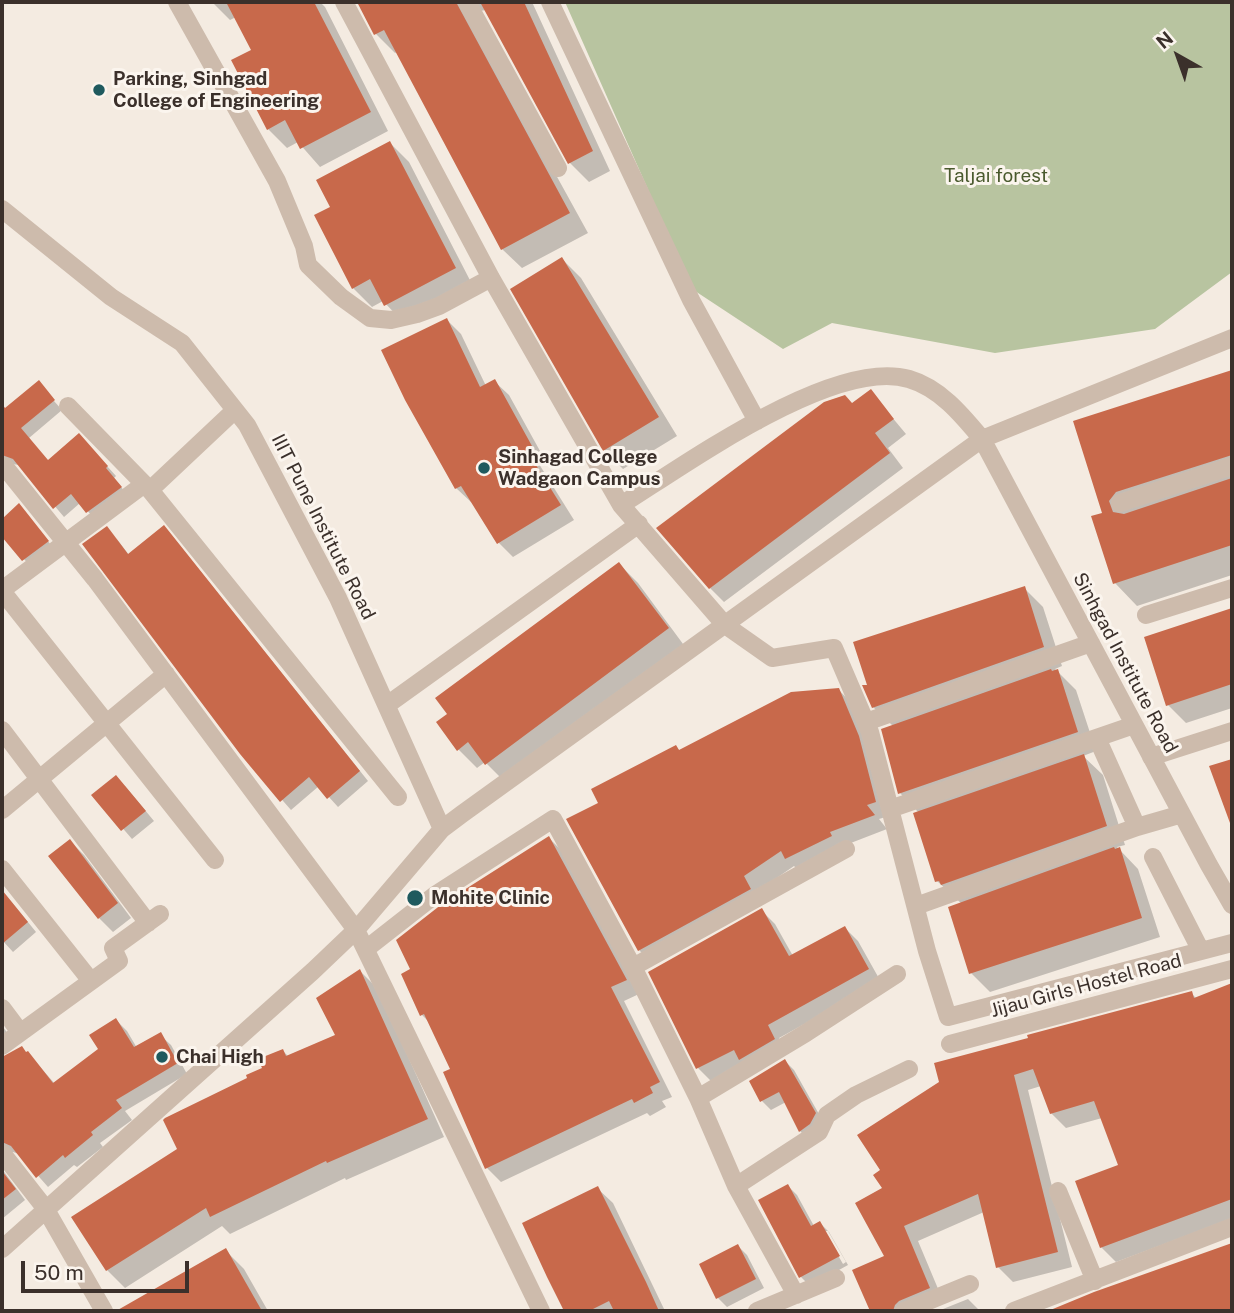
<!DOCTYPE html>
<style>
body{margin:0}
#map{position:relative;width:1234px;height:1313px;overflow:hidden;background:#f4ebe1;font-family:"Public Sans",sans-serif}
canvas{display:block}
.frame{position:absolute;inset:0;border:4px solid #3b302b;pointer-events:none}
.north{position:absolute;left:1143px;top:21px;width:70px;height:70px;-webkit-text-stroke:5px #fbf5ee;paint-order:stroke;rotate:320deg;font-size:19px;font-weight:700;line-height:28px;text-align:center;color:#3b302b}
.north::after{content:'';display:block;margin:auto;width:24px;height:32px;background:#3b302b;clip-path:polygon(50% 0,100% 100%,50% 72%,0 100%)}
.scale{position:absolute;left:21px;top:1261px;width:168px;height:32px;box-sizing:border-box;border:4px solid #3b302b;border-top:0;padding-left:9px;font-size:21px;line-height:24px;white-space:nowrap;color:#3b302b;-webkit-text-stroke:5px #fbf5ee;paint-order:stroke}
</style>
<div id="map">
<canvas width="1234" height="1313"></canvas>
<div class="frame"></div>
<div class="north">N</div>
<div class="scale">50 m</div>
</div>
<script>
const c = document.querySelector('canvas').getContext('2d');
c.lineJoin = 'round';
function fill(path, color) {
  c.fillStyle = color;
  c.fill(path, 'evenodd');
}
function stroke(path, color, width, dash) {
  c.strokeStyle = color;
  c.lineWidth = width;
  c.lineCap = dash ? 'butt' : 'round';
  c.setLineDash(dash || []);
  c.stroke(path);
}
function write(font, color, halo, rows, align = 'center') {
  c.font = font + ' "Public Sans",sans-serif';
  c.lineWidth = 6;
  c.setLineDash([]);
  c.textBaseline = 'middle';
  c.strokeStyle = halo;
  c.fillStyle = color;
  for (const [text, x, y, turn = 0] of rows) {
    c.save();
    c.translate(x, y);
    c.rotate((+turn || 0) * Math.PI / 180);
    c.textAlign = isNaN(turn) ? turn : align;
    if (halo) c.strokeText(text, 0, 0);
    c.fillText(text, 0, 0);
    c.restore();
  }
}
const green = new Path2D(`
 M 565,2 L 1232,2 L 1232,272 L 1155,329 L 995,353 L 832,323 L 783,349 L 692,289 Z`);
const shadow = new Path2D(`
 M 212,2 L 320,2 L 325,7 L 388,131 L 320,167 L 298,142 L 287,148 L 268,129 L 253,51 L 236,17 L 230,20 Z
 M 359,2 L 532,2 L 610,171 L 589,182 L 570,163 L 486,10 L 480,11 L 475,28 L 588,233 L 522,268 L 502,249 L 397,52 L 395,53 L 376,34 Z
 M 390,143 L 409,162 L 474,288 L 405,324 L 383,301 L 372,307 L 353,288 L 332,208 Z
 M 562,259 L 581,278 L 677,436 L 623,469 L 604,450 Z
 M 447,320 L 461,334 L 486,386 L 494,381 L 509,395 L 545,460 L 539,464 L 574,520 L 513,557 L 499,543 L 473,501 L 471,502 L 456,488 Z
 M 1232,371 L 1232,575 L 1137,606 L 1115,583 L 1104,514 L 1075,423 Z
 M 38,383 L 62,410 L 29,438 L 48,462 L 88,445 L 116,476 L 114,478 L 129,497 L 97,521 L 80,503 L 64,517 L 20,465 L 11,464 L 2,455 L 2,450 L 10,443 L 2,432 L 2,413 Z
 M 871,392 L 906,434 L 888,448 L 903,468 L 724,602 L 710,588 L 853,405 Z
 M 19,506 L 56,551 L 33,569 L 2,535 L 2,521 Z
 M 173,537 L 368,781 L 338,807 L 319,786 L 291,810 L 241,753 L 116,538 L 129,555 Z
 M 619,564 L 638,583 L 686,648 L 505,782 L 485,762 L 477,768 L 458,749 Z
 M 1024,588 L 1043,607 L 1062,666 L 1055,669 L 1076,690 L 1096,751 L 1083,756 L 1103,775 L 1125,845 L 1117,847 L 1138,869 L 1160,937 L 990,992 L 971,973 L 962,904 L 937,881 L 919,813 L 900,793 L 893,726 L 873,707 Z
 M 1232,610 L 1232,708 L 1186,723 L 1168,705 L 1146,638 Z
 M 838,689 L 852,704 L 889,816 L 879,819 L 887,829 L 843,846 L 800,872 L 794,866 L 653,964 L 639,950 L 600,804 L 676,747 L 680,751 Z
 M 125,786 L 154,821 L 132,839 L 94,795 Z
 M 549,838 L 563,852 L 639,994 L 624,1001 L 672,1097 L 662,1101 L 666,1107 L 650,1116 L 647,1113 L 501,1182 L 487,1168 L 452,1069 L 430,1023 L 422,1015 L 412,970 Z
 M 70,841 L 84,855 L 131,918 L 113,932 L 99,918 Z
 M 2,890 L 36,932 L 13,952 L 2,940 Z
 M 762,911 L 775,924 L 793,956 L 845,928 L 858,941 L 881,982 L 779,1038 L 786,1052 L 711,1081 L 698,1068 Z
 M 360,971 L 378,989 L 444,1137 L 346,1180 L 345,1178 L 230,1234 L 222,1226 L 125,1288 L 107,1270 L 74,1217 L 180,1150 L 283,1051 L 289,1057 L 338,1036 Z
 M 1232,985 L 1232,1219 L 1116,1262 L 1101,1247 L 1120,1166 L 1102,1118 L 1066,1128 L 1051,1113 L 1041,1086 L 1028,1090 L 1072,1267 L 1013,1282 L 998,1267 L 984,1212 L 918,1241 L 944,1303 L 924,1311 L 871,1311 L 854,1271 L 887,1257 L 885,1189 L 882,1171 L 859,1136 L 1191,993 L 1197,999 Z
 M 116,1020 L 127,1031 L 137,1048 L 160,1035 L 171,1045 L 187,1074 L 125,1111 L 132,1120 L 100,1143 L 103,1147 L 77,1167 L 74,1165 L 48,1187 L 19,1154 L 13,1152 L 5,1155 L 2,1163 L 2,1058 L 28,1053 L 55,1084 L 100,1050 Z
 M 2,1021 L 3,1027 L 14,1042 L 2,1053 Z
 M 785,1061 L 794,1070 L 824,1123 L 809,1140 L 800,1131 L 786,1102 L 771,1110 L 762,1101 Z
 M 2,1169 L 25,1200 L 2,1219 Z
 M 788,1186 L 797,1195 L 814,1226 L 820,1223 L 829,1232 L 848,1265 L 810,1286 L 801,1277 ZM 824,1231 L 828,1231 L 846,1262 L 843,1264 Z
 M 598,1189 L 613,1203 L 665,1311 L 566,1311 L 524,1224 Z
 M 1232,1245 L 1232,1311 L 1052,1311 Z
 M 738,1246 L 747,1255 L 764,1288 L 727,1307 L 718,1298 Z
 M 225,1250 L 244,1269 L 268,1311 L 140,1311 L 135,1302 Z
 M 968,1299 L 980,1311 L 938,1311 Z`);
const building = new Path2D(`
 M 226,2 L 314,2 L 371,112 L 300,149 L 285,120 L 267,130 L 231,60 L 251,50 Z
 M 357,2 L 456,2 L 570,213 L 501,250 L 384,30 L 374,35 Z
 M 480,2 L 524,2 L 593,151 L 568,164 Z
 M 390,141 L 456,268 L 384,306 L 370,279 L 352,289 L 314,215 L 330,207 L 316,180 Z
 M 562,257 L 659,417 L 603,451 L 510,289 Z
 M 447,318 L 480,387 L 495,379 L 532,446 L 526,449 L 561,505 L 497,544 L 461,486 L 455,489 L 405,400 L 381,350 Z
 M 1232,370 L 1232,455 L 1116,492 L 1109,501 L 1113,512 L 1124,514 L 1232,478 L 1232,545 L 1113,584 L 1091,516 L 1102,513 L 1073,421 Z
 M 39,380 L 55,400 L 21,428 L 48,460 L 79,433 L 108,466 L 106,468 L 122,487 L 86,513 L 71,494 L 53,509 L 13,459 L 2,455 L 2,404 L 5,408 Z
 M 871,389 L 894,419 L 875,433 L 890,453 L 709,589 L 656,528 L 824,402 L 845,395 L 852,403 Z
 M 19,503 L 49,541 L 22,561 L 2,537 L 2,519 Z
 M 164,525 L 360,771 L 327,799 L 309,777 L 280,802 L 240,754 L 82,544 L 107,526 L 128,554 Z
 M 619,562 L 669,628 L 485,765 L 468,742 L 457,751 L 436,722 L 447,714 L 435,698 Z
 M 1025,586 L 1044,647 L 872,708 L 862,685 L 867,685 L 853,642 Z
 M 1232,608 L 1232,684 L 1166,706 L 1144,637 Z
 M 1051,669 L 1052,671 L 1058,669 L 1078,732 L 898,794 L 881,729 Z
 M 839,688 L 859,736 L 876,802 L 867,805 L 875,815 L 830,832 L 832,836 L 785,859 L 781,851 L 744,876 L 751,889 L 638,951 L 566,819 L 598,803 L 591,789 L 676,745 L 679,750 L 791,692 Z
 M 1084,754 L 1107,826 L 941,885 L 939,881 L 935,882 L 913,813 Z
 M 1232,759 L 1232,822 L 1230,823 L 1209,766 Z
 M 116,775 L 146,811 L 121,831 L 91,795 Z
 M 549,836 L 627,980 L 611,987 L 660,1082 L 650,1087 L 653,1093 L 634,1103 L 632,1099 L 485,1169 L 443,1072 L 450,1069 L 424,1014 L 420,1016 L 401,974 L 410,969 L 396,940 L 442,904 Z
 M 70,839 L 118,903 L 98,919 L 48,856 Z
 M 1114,847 L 1115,849 L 1120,847 L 1142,918 L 969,974 L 948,907 Z
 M 2,890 L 28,922 L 2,944 Z
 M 762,908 L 789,956 L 845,926 L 869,969 L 768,1025 L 775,1039 L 739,1060 L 734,1050 L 696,1069 L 648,972 Z
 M 360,969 L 428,1119 L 327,1163 L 326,1161 L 210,1217 L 206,1208 L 106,1271 L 71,1217 L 177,1149 L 163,1120 L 165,1118 L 247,1078 L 246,1075 L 262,1068 L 258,1059 L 283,1049 L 286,1056 L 335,1035 L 316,998 Z
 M 1232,983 L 1232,1199 L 1100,1248 L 1075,1181 L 1118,1165 L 1094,1101 L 1050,1114 L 1033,1069 L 1014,1075 L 1058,1252 L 996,1268 L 978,1194 L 904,1226 L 930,1288 L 899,1301 L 895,1305 L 893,1311 L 870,1311 L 852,1270 L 884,1256 L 855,1203 L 882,1188 L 873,1175 L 880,1170 L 857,1135 L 939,1082 L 934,1063 L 1028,1038 L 1027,1035 L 1192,991 L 1194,998 Z
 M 116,1018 L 134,1047 L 161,1032 L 178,1063 L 116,1100 L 122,1108 L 91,1132 L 93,1135 L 65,1158 L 63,1155 L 36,1178 L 11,1146 L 2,1142 L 2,1057 L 22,1046 L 26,1052 L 28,1051 L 53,1083 L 98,1049 L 89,1035 Z
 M 785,1059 L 816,1113 L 810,1124 L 799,1132 L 779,1092 L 760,1102 L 749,1081 Z
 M 2,1171 L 16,1189 L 2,1200 Z
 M 788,1184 L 811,1226 L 820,1221 L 840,1256 L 799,1278 L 758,1200 Z
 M 598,1186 L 646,1282 L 659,1311 L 614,1311 L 609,1301 L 589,1311 L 564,1311 L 547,1277 L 522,1223 Z
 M 1232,1243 L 1232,1311 L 1048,1311 L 1094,1292 Z
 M 738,1244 L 756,1279 L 716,1299 L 699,1264 Z
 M 226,1248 L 262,1311 L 116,1311 Z`);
const minor = new Path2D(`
 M 177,2 L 277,181 L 304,246 L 308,265 L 341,297 L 370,318 L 391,320 L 417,314 L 439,306 L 491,278
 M 344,2 L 491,278 L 621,505 L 725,625 L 772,658 L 834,648 L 870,732 L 927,951 L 948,1017 L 1232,943
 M 467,2 L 558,168
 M 550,2 L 691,300 L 757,421
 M 2,209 L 111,297 L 182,343 L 247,425 L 338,598 L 442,829
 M 68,406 L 150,490 L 398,797
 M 4,466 L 95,579 L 356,930 L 541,1311
 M 150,490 L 235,410
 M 1120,503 L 1232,466
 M 621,505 C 685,465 834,357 909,379 C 940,388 962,415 982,439 L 1209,865 L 1232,905
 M 2,590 L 143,485
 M 2,591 L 215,860
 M 1146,615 L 1232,588
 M 387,705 L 639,524
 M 866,722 L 1091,643
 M 2,730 L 148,923
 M 1097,738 L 1137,827
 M 1151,757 L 1232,731
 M 890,809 L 1134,725
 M 2,810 L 166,674
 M 1153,857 L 1201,951
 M 2,869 L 91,981
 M 916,906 L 1137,827 L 1182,814
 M 366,949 L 435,895 L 553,819 L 633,967 L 698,1098 L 736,1186 L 796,1295
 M 633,967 L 846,849
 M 2,1008 L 20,1032
 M 950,1044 L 1232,969
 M 2,1046 L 119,961 L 113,948 L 160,914
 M 698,1098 L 806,1033 L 897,974
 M 2,1153 L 45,1208 L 104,1311
 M 736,1186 L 819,1132 L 827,1115 L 856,1095 L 909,1069
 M 1058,1191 L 1095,1281
 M 2,1249 L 313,971 L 356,930 L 442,829 L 462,814 L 982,439 L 1232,338
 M 757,1311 L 836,1278
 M 904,1311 L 970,1284
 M 1014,1311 L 1232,1227`);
const markers = [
 [99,90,7,"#1f5a5e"],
 [484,468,7,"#1f5a5e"],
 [415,898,9,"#1f5a5e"],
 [162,1057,7,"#1f5a5e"]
];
const poiNames = [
 ["Parking, Sinhgad",113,79],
 ["College of Engineering",113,101],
 ["Sinhagad College",498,457],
 ["Wadgaon Campus",498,479],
 ["Mohite Clinic",431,898],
 ["Chai High",176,1057]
];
const parkNames = [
 ["Taljai forest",996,176]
];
const streetNames = [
 ["IIIT Pune Institute Road",323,527,63],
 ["Sinhgad Institute Road",1125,663,62],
 ["Jijau Girls Hostel Road",1086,986,-15]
];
fill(green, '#b8c4a0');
fill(shadow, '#0003');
fill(building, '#c8694b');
stroke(minor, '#cdbbac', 18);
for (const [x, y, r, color] of markers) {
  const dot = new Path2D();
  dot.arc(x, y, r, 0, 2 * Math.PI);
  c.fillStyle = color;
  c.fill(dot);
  stroke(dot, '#fbf5ee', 2.5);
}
write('bold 19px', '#3b302b', '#fbf5ee', poiNames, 'left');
write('19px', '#4a5a2e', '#fbf5ee', parkNames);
write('19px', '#3b302b', '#fbf5ee', streetNames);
</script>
